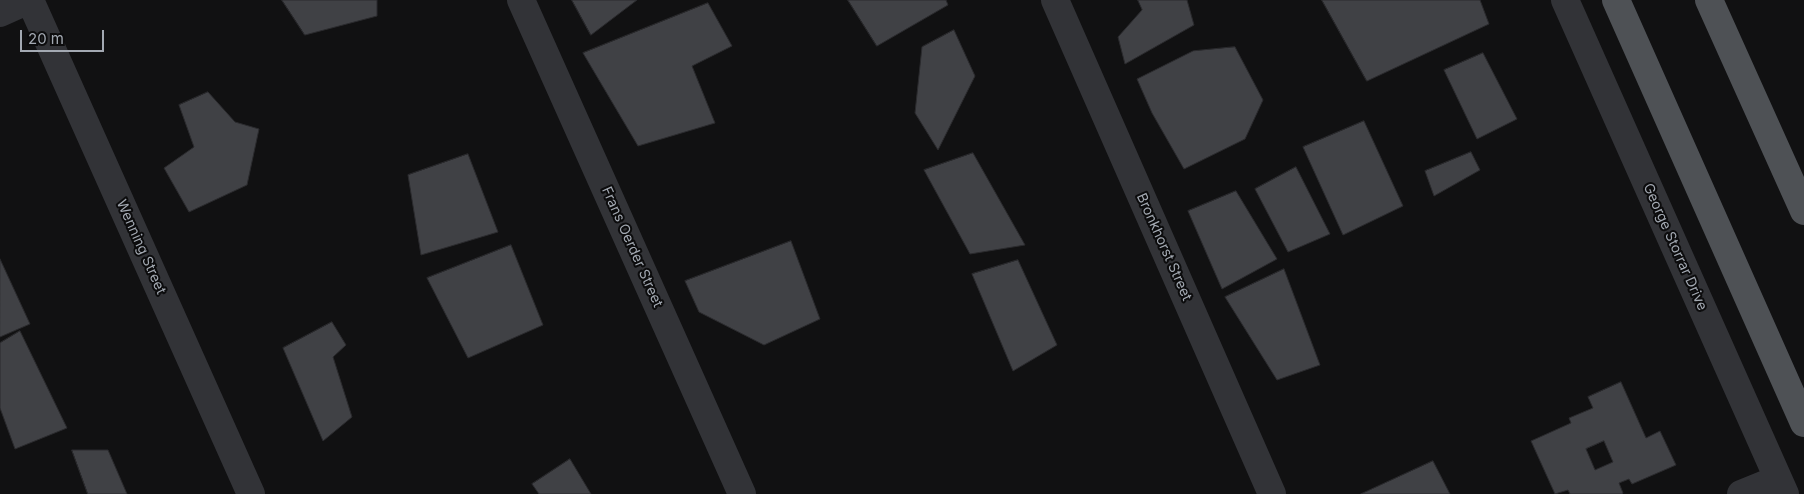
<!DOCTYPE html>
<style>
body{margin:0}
#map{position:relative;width:1804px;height:494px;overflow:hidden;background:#111112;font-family:Inter,sans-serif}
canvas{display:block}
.scale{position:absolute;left:20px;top:30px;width:84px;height:22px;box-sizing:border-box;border:2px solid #a3a9b2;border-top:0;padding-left:6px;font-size:15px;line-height:18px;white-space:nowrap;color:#a3a9b2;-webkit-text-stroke:4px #0c0c0d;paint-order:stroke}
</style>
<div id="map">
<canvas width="1804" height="494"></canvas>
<div class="scale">20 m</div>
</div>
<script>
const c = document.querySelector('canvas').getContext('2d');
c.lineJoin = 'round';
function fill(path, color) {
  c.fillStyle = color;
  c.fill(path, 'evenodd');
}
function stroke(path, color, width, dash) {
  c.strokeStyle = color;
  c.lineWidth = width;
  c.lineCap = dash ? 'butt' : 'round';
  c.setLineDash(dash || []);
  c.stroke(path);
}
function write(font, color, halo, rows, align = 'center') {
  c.font = font + ' Inter,sans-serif';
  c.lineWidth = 4;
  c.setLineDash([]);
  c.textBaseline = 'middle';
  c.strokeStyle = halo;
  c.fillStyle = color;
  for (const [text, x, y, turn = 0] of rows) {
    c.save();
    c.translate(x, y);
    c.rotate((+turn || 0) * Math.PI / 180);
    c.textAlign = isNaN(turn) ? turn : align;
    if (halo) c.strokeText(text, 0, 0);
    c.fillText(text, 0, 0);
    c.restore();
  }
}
const building = new Path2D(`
 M 282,0 L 377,0 L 377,16 L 305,35 Z
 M 572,0 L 637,0 L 591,35 Z
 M 848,0 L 946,0 L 948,5 L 877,46 Z
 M 1138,0 L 1187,0 L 1194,25 L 1125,64 L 1118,37 L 1142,10 Z
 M 1322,0 L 1480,0 L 1489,24 L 1367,81 Z
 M 708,3 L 732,46 L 692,66 L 715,123 L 638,146 L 583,53 Z
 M 954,30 L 975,76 L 938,150 L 915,113 L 922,47 Z
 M 1235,47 L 1263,100 L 1245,139 L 1184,169 L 1152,113 L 1137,79 L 1193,51 Z
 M 1483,53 L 1517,119 L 1477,139 L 1444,70 Z
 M 208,92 L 235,122 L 259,129 L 247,185 L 189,212 L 164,168 L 194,147 L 179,105 Z
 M 1364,121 L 1403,206 L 1343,235 L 1303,147 Z
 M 1471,152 L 1480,170 L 1434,196 L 1425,171 Z
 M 973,153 L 1025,245 L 970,254 L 924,170 Z
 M 468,154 L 498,232 L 421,255 L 408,175 Z
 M 1296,167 L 1330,234 L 1288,252 L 1255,189 Z
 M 1236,191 L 1277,259 L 1222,289 L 1188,211 Z
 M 791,241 L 820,319 L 764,345 L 699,312 L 685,281 Z
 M 511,245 L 543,325 L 468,358 L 427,278 Z
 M 0,259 L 30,324 L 0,337 Z
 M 1018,260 L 1057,345 L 1013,371 L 972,274 Z
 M 1284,269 L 1320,365 L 1277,380 L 1225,297 Z
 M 332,322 L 346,345 L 333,357 L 352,417 L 323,441 L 283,348 Z
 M 20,331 L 67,428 L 15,449 L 0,408 L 0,343 Z
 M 1621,382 L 1646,438 L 1660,431 L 1676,465 L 1632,484 L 1629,479 L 1619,483 L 1623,493 L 1622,494 L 1570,494 L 1568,490 L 1555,494 L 1531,441 L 1571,423 L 1569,418 L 1593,408 L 1588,397 ZM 1604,441 L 1613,462 L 1595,470 L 1586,449 Z
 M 72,450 L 108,450 L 127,494 L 88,494 Z
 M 570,459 L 591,494 L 539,494 L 532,484 Z
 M 1433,461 L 1450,494 L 1361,494 Z`);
const minor = new Path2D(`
 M 30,0 L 251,494
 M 521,0 L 742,494
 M 1055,0 L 1272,494
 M 1565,0 L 1785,494
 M 0,13 L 29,0
 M 1741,494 L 1778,479`);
const primary = new Path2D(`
 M 1616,0 L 1804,423
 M 1709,0 L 1804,211`);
const streetNames = [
 ["Wenning Street",141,247,66],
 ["Frans Oerder Street",632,247,66],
 ["Bronkhorst Street",1164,247,66],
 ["George Storrar Drive",1675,247,66]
];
fill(building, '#404145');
stroke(building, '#2b2b2e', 1);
stroke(minor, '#323337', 28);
stroke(primary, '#4e5155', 28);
write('14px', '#a3a9b2', '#0c0c0d', streetNames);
</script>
